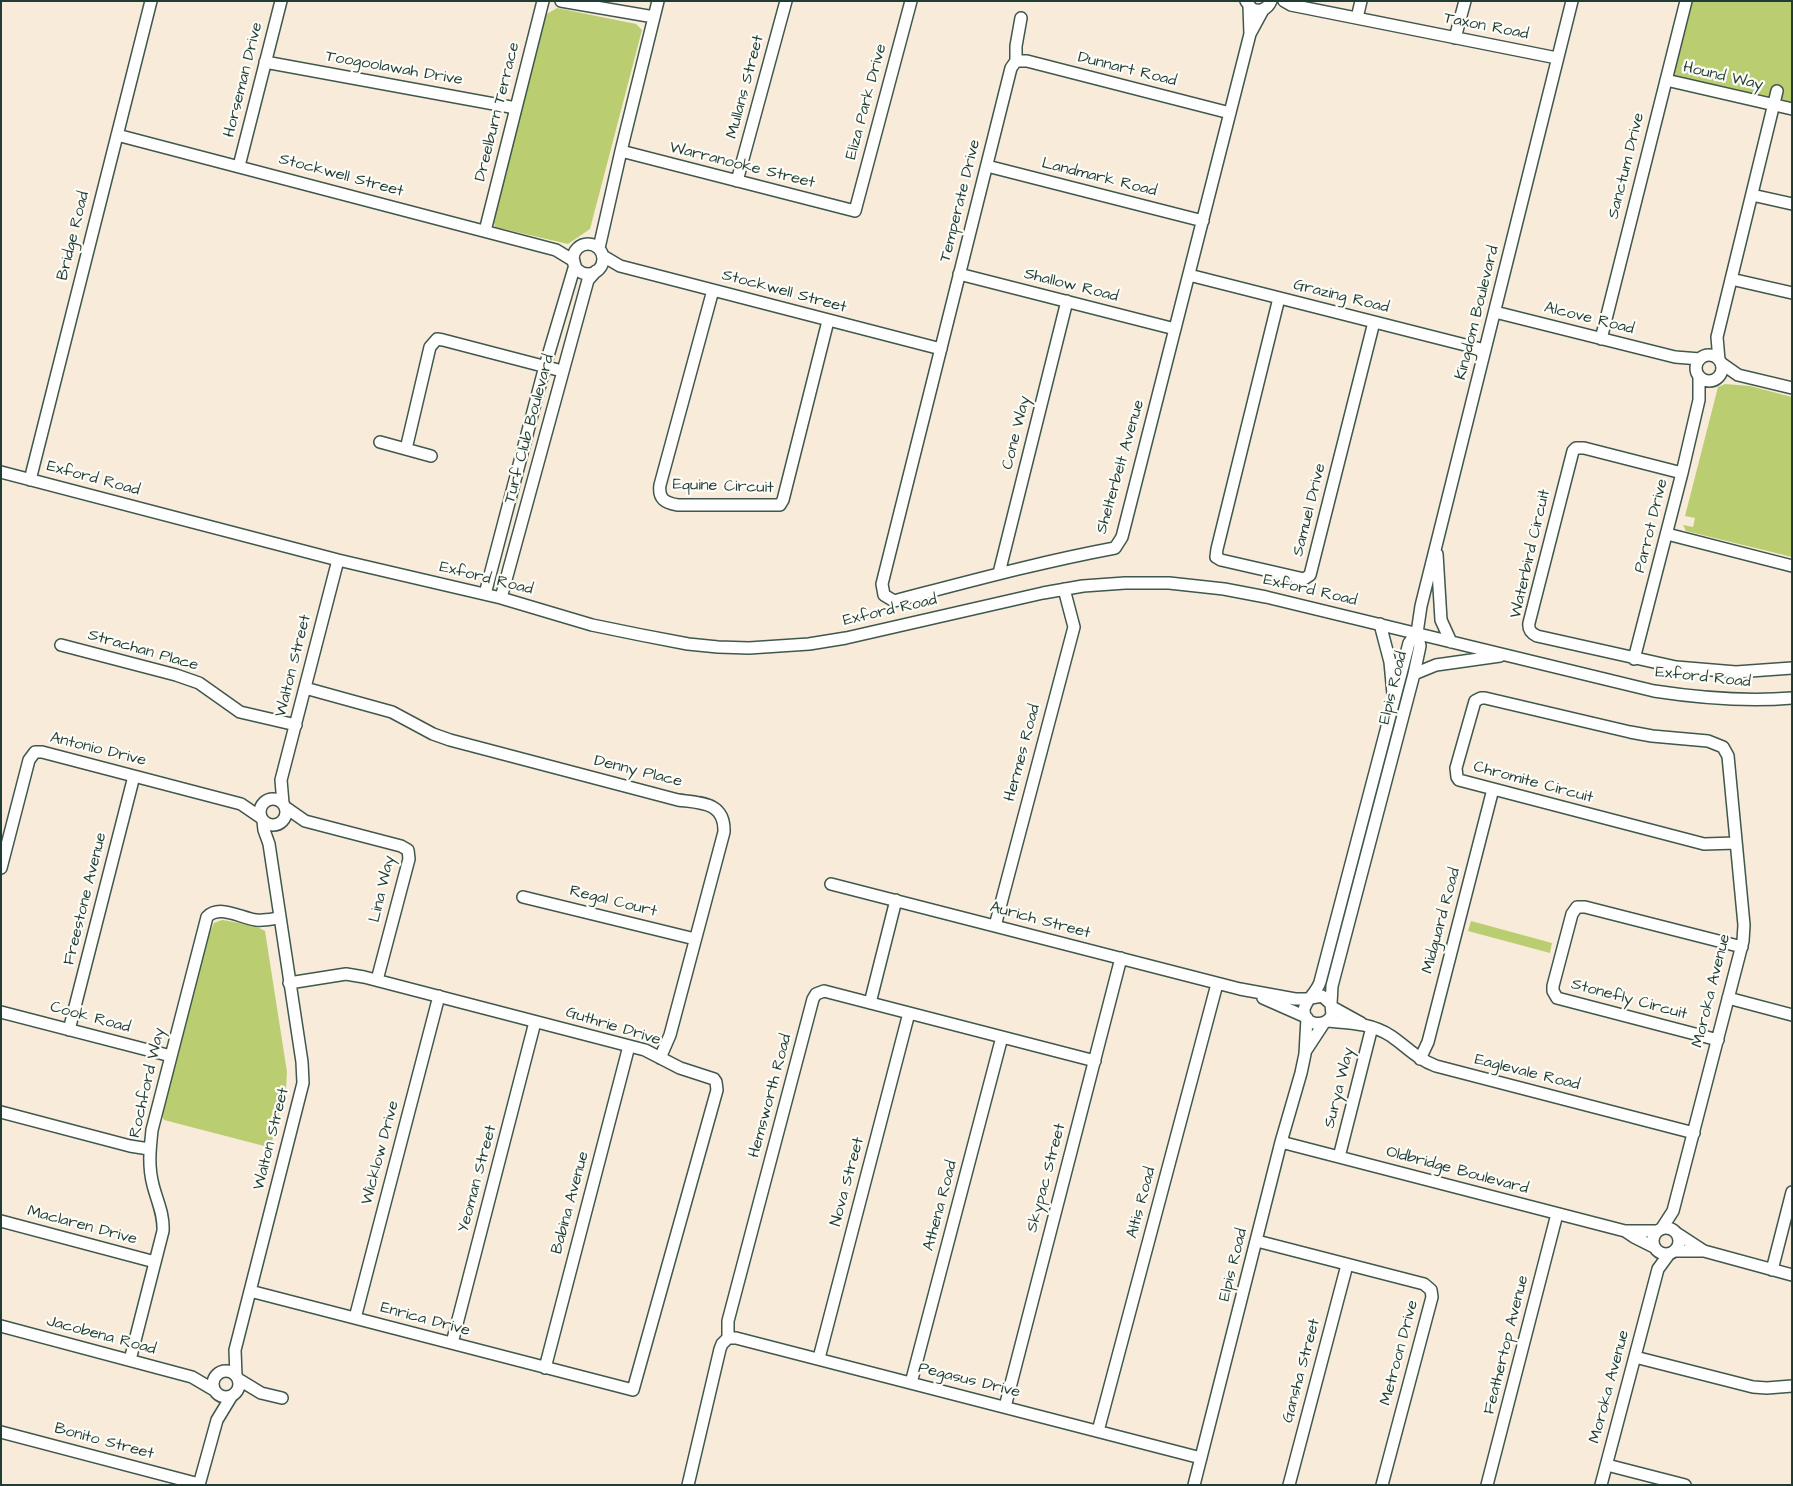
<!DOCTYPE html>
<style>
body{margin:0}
#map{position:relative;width:1793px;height:1486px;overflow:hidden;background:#f8ebd9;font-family:"Architects Daughter",sans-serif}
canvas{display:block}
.frame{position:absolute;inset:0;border:2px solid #1f3d34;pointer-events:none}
</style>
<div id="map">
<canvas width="1793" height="1486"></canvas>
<div class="frame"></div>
</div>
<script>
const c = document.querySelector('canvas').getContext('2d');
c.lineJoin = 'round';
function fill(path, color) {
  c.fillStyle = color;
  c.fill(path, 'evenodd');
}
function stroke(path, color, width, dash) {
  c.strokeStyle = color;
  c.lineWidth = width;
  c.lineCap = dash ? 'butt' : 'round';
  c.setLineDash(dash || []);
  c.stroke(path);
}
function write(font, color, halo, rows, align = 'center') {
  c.font = font + ' "Architects Daughter",sans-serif';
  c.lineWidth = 4.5;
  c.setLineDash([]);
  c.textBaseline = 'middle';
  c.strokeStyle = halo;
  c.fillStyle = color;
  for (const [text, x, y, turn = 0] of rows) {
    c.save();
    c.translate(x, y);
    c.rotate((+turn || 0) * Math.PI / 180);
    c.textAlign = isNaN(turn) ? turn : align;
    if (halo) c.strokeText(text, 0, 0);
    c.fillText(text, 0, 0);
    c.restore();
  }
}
const green = new Path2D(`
 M 1690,1 L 1792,1 L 1792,103 L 1672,76 Z
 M 557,8 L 636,24 L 642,30 L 590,229 L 568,244 L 495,227 L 493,217 L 545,15 Z
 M 1725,384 L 1750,386 L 1792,397 L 1792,557 L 1686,531 L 1683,525 L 1693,527 L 1695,518 L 1685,516 L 1718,387 Z
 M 222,920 C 230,921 261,927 265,931 L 287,1072 L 286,1088 L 271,1145 L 268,1147 L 164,1120 L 162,1116 L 209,935 L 214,923 Z
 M 1471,921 L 1552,943 L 1550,953 L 1468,931 Z`);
const minor = new Path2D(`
 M 561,1 L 654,17
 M 1246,1 L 1252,9 C 1260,12 1267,10 1271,1
 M 1284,1 L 1291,5 L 1557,58
 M 1357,18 L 1361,1
 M 1250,34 L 1263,10
 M 1455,38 L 1465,1
 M 1016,61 L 1011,68 L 882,584 L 884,595 L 894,601 C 967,582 1040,562 1115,548 L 1122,537 L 1250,34 L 1249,6
 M 1016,61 L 1027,61 L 1230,113
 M 1016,61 L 1016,46 L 1021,18
 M 265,62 L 516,108
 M 1666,80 L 1792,109
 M 117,135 L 556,250 L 574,261
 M 621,151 L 855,211 L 911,1
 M 239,166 L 281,1
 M 987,166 L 1203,221
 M 737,181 L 786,1
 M 1752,195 L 1792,204
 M 485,231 L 543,1
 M573 259a15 15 0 1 1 30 0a15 15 0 1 1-30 0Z
 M 599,248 L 621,151 L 658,1
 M 603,256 L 620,266 L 941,349
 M 959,274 L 1175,329
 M 1189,275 L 1485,350
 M 1731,279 L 1792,293
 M 713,290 L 660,485 C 658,499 665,503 678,505 L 780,505 L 783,500 L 828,321
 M 1279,298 L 1217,549 L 1216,557 L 1221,560 L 1304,579 L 1310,575 L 1374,322
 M 1495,312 L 1675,357 L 1700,359
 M 1601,339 L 1686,1
 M1696 368a13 13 0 1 1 26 0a13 13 0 1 1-26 0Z
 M 1719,360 L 1717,337 L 1777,91
 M 1721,363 L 1738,375 L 1792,388
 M 380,442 L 431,456
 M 406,449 L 430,347 L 437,339 L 443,340 L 562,371
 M 1,472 L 338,560 L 501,598 L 592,625 L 641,635 L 688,644 L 718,647 L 749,648 L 809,644 L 846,638 L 1043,593 L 1083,586 L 1125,583 L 1169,583 L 1224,589 L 1266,597 L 1654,691 C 1700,698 1745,702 1792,698
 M 1682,473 L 1584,448 L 1576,448 L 1573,451 L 1529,623 C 1528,630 1531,633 1537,636 L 1676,667 L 1736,672 L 1792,668
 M 30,480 L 151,1
 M 1667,534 L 1792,566
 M 1437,554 L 1441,620 L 1451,642
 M 999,573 L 1067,301
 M 485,594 L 545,366 L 575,265
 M 501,598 L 588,280 L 596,271
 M 1380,624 L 1390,662 L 1393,694
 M 61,645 L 176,675 L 199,683 L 240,712 L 296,725
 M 1634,659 L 1682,473 L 1699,400 L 1699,376
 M 1414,674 L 1436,665 L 1500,656
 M 305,688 L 392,712 L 433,734 L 450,740 L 678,800 C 701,803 725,802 724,832 L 670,1035 L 660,1058
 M260 812a13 13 0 1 1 26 0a13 13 0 1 1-26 0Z
 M 283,803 L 281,780 L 338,560
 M 285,807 L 305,821 L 401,846 L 408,850 L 409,859 L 377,980
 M 1,868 L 29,760 L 35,752 L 42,752 L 241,804 L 260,817
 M 831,884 L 1240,989 L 1295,999 L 1309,999
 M 523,897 L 695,939
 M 995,926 L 1074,627 L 1064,589
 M 1263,998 L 1306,1017
 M 1311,998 L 1322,996 L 1331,1004 L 1332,1015 C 1325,1028 1304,1026 1304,1010 C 1305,1001 1317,992 1320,982 L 1409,643 L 1417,633
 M 1728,998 L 1792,1015
 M 870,1003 L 896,900
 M 1331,1004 L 1332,986 L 1414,674 L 1420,646 L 1417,633 L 1421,606 L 1572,1
 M 1332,1007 L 1361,1023
 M 1,1012 L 171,1056
 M 1327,1021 C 1350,1023 1371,1023 1391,1036 C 1407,1047 1417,1059 1436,1066 L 1694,1133
 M 69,1030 L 134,776
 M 1718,1040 L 1557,998 L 1553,991 L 1553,986 L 1572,914 L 1577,907 L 1585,907 L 1742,947
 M 1305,1052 L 1324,1023
 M 1420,1059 L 1428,1042 L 1493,789
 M 1,1112 L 130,1146 L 149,1149
 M 1281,1142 L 1625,1231 L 1656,1231
 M 1339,1157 L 1372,1027
 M 1,1221 L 155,1262
 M1653 1241a13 13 0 1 1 26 0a13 13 0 1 1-26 0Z
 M 1662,1228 L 1673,1211 L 1743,941 L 1744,925 L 1728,756 L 1723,747 L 1708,741 L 1652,736 L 1630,732 L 1485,698 L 1481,698 L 1475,701 L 1456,768 L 1457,777 L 1459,780 L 1704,844 L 1736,843
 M 1625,1231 L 1634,1237 L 1654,1247
 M 1678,1234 L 1704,1251 L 1792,1275
 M 1257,1241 L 1424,1284 L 1431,1290 L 1432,1297 L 1382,1485
 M 1675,1251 L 1704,1251
 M 1772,1270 L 1792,1192
 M 250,1291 L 633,1390 L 717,1090 L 716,1082 L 714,1079 L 680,1068 L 645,1050 L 364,977 L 346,974 L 289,983
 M 355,1318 L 439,996
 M 1,1326 L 192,1377 L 214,1390
 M 728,1338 L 736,1338 L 1201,1458
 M 452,1343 L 535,1022
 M 1635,1357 L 1753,1387 L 1767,1388 L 1792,1386
 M 819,1358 L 909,1013
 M 130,1360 L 163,1231 C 164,1214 157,1201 153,1185 C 148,1166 150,1149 152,1130 L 207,917 C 219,904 241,918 256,920 C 263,921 272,919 279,918
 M 545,1368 L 629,1046
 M213 1384a13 13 0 1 1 26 0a13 13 0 1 1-26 0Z
 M 236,1376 L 235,1350 L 303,1083 L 302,1062 L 269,844 L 264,830 L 263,821
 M 238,1379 L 261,1393 L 282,1398
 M 911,1383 L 1002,1037
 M 1005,1407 L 1121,958
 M 1098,1431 L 1217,984
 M 1,1432 L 199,1484
 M 1607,1465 L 1685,1485
 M 199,1485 L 217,1420 L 231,1397
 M 688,1485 L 720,1349 L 722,1344 L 728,1338 L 728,1321 L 813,999 L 816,994 L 824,991 L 1095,1061
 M 1194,1485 L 1281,1142 L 1301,1073 L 1305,1054 L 1307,1018
 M 1289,1485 L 1347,1265
 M 1487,1485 L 1557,1214
 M 1601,1485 L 1658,1269 L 1669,1254`);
const streetNames = [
 ["Taxon Road",1486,27,11],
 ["Toogoolawah Drive",394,69,10],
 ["Dunnart Road",1127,70,14],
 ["Hound Way",1723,77,13],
 ["Horseman Drive",244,80,-76],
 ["Mullans Street",746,87,-75],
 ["Eliza Park Drive",867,102,-75],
 ["Dreelburn Terrace",498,112,-76],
 ["Warranooke Street",742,166,14],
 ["Sanctum Drive",1627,166,-76],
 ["Stockwell Street",341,176,15],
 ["Landmark Road",1099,178,14],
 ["Temperate Drive",961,201,-76],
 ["Bridge Road",74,236,-76],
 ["Shallow Road",1071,286,14],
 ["Stockwell Street",784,292,15],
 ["Grazing Road",1341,297,14],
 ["Kingdom Boulevard",1478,313,-76],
 ["Alcove Road",1589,319,14],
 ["Turf Club Boulevard",530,429,-75],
 ["Cone Way",1017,433,-76],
 ["Shelterbelt Avenue",1121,467,-74],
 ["Exford Road",93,479,15],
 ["Equine Circuit",723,487,2],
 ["Samuel Drive",1310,510,-76],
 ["Parrot Drive",1652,526,-76],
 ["Waterbird Circuit",1531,554,-77],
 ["Exford Road",486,579,14],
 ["Exford Road",1310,591,13],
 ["Exford Road",890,611,-13],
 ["Strachan Place",143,651,16],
 ["Walton Street",294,666,-76],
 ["Exford Road",1703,678,6],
 ["Elpis Road",1394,688,-76],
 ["Antonio Drive",98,750,14],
 ["Hermes Road",1023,753,-75],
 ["Denny Place",638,772,14],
 ["Chromite Circuit",1533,783,15],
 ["Lina Way",383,889,-77],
 ["Freestone Avenue",86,899,-76],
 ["Regal Court",613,902,14],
 ["Aurich Street",1040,921,15],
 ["Midguard Road",1442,921,-75],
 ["Moroka Avenue",1712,991,-76],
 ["Stonefly Circuit",1629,1000,15],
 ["Cook Road",90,1018,15],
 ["Guthrie Drive",613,1027,17],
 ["Eaglevale Road",1527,1073,14],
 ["Rochford Way",148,1083,-77],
 ["Surya Way",1340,1088,-76],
 ["Hemsworth Road",771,1096,-75],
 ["Walton Street",272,1139,-76],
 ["Wicklow Drive",381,1153,-75],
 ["Oldbridge Boulevard",1457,1171,15],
 ["Skypac Street",1047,1178,-75],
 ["Yeoman Street",478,1179,-75],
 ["Nova Street",848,1182,-75],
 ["Babina Avenue",571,1203,-75],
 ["Altis Road",1142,1203,-75],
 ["Athena Road",941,1206,-75],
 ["Maclaren Drive",82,1226,15],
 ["Elpis Road",1234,1265,-76],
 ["Enrica Drive",425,1320,15],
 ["Jacobena Road",101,1336,15],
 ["Feathertop Avenue",1507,1345,-76],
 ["Metroon Drive",1400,1353,-75],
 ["Gansha Street",1302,1371,-75],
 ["Pegasus Drive",969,1381,14],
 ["Moroka Avenue",1610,1387,-75],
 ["Bonito Street",104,1442,15]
];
fill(green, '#bace71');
stroke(minor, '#40574d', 14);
stroke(minor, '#fff', 11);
write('16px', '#1f3d34', '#fdfcf7', streetNames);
</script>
